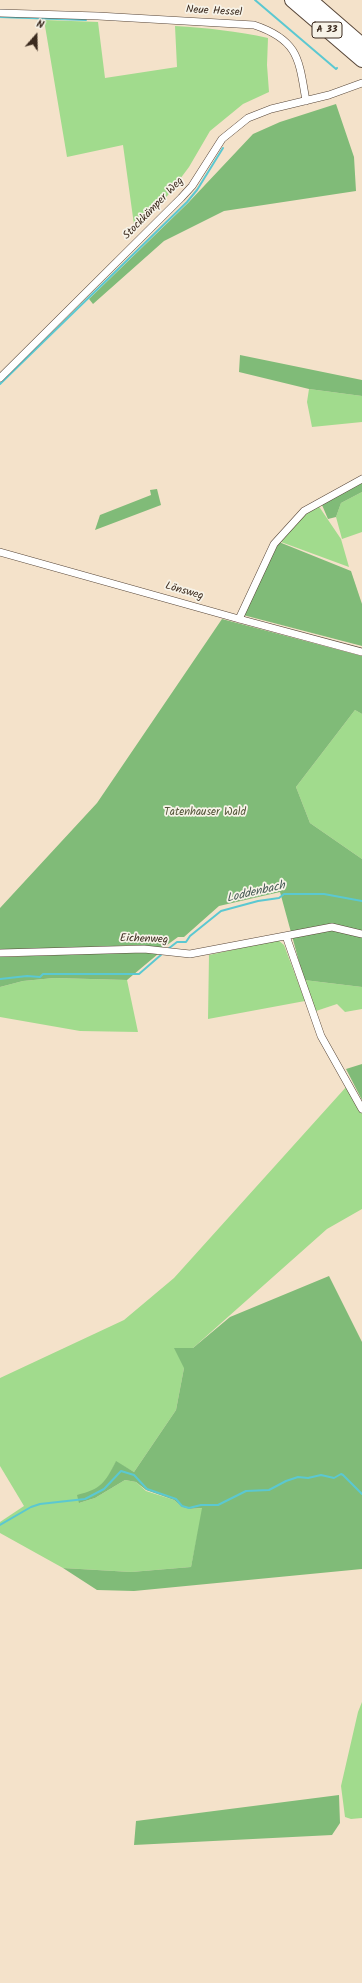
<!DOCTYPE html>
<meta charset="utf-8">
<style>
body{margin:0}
#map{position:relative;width:362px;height:1983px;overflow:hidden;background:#f4e2ca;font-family:Kalam,sans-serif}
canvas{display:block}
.north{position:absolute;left:16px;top:16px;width:40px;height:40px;-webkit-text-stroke:3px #f7f3e8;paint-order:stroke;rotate:20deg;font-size:11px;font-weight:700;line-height:16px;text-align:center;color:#3b2a1e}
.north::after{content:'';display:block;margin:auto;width:14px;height:18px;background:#3b2a1e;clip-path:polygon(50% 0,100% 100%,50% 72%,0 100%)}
</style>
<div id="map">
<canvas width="362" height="1983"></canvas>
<div class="north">N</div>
</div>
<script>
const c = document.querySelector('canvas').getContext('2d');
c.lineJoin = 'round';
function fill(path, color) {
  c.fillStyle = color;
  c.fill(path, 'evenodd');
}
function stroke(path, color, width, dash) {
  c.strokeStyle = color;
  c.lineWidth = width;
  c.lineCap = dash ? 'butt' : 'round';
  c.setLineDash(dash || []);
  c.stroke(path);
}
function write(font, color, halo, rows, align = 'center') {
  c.font = font + ' Kalam,sans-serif';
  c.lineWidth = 3.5;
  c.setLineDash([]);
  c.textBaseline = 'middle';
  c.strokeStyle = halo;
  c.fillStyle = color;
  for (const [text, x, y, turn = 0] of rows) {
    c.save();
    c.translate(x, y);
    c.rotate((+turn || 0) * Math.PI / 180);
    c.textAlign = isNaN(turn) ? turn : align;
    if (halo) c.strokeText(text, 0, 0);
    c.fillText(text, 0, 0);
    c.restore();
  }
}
const green = new Path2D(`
 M 44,20 L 98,22 L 105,78 L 177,67 L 175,26 C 207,28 237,31 268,38 L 267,65 L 269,92 L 243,104 L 210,131 L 189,167 L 168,195 L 135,232 L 123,145 L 67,157 Z
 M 309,389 L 362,396 L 362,422 L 312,427 L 307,402 Z
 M 362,492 L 362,532 L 342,539 L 336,517 L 341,503 Z
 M 318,505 L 341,539 L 349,567 L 281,542 L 305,513 Z
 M 355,710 L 362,714 L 362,859 L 310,823 L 296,787 Z
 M 278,940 L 284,945 L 305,1001 L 208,1019 L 209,955 Z
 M 54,978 L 127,980 L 138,1032 L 80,1031 L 0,1017 L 0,987 L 23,981 Z
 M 304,980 L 362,987 L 362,1009 L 345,1012 L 337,1004 L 316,1011 Z
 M 347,1086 L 362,1114 L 362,1209 L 327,1229 L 193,1348 L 184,1368 L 176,1410 L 134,1472 L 116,1462 L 106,1481 L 79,1503 L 95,1498 L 125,1480 L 136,1482 L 146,1491 L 174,1500 L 182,1507 L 189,1509 L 203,1508 L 191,1567 L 131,1572 L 63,1568 L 0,1533 L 0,1522 L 24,1506 L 0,1466 L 0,1378 L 124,1320 L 174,1278 Z
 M 362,1702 L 362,1818 L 351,1819 L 345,1817 L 341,1786 L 358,1712 Z`);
const forest = new Path2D(`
 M 336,104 L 354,157 L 356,191 L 224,211 L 164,241 L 93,304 L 89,299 L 188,203 L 253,134 L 280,122 Z
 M 240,355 L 362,380 L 362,396 L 309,389 L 239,372 Z
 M 362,482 L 362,492 L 341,503 L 336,517 L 328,519 L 322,505 Z
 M 157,489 L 161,505 L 95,530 L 100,515 L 151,495 L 150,490 Z
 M 279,542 L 351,571 L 362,604 L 362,646 L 243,615 Z
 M 222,619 L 362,656 L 362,714 L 355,710 L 296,787 L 310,823 L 362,859 L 362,987 L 304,980 L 280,892 L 219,906 L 184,937 L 178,937 L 163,948 L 137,945 L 0,951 L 0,908 L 97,803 Z
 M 143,952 L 158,954 L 127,980 L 54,978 L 23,981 L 0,987 L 0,957 Z
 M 362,1064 L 362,1100 L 346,1069 Z
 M 329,1276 L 362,1342 L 362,1569 L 134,1591 L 97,1590 L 63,1568 L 131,1572 L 191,1567 L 202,1508 L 189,1509 L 182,1507 L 174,1500 L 146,1490 L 136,1482 L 125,1480 L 95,1498 L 79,1503 L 77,1495 C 101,1489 105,1483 116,1461 L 134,1472 L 176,1410 L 184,1368 L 174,1348 L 193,1348 L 230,1317 Z
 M 339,1795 L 340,1823 L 332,1835 L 134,1845 L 136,1821 Z`);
const stream = new Path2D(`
 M 255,0 L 336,69 L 337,68
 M 0,17 L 86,20
 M 0,384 L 187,202 L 197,190 L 223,148
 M 168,949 L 177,942 L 186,942 L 190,936 L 221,911 L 258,901 L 279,898 L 284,894 L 324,894 L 362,901
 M 0,979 L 27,976 L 40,977 L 43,974 L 139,974 L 162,954
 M 0,1525 L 31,1507 L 40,1504 L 85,1499 L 104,1489 L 121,1471 L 134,1475 L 147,1489 L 176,1499 L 182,1506 L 189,1508 L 201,1505 L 218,1505 L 246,1491 L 269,1490 L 286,1481 L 298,1477 L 308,1478 L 321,1475 L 334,1478 L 341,1474 L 343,1475 L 362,1494`);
const minor = new Path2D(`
 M 0,13 L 98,16 L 254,25 C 299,40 299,60 306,101
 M 0,378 L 181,198 L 192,186 L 222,139 L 248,118 L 271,109 L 329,95 L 362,83
 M 0,552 L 239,619 L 362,652
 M 239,619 L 274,544 L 304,511 L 362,479
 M 286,936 L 321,1036 L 362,1109
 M 0,953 L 144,949 L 190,954 L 332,927 L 362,934`);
const motorway = new Path2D(`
 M 292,0 L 362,60
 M 310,0 L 362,45`);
const shields = [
 [327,30,30]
];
const shieldNames = [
 ["A 33",327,30]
];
const streetNames = [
 ["Neue Hessel",214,12,3],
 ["Stockkämper Weg",154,209,-46],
 ["Lönsweg",184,592,16],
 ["Eichenweg",144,940,2]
];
const parkNames = [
 ["Tatenhauser Wald",205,813]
];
const waterNames = [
 ["Loddenbach",256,893,-13]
];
fill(green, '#a1db8d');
fill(forest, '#80bb78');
stroke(stream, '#5bc8d1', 2);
stroke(minor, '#574638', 8);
stroke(motorway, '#574638', 16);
stroke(minor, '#fff', 7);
stroke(motorway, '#fff', 14);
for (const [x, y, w] of shields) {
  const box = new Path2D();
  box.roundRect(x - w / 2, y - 8, w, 16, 3);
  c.fillStyle = '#f7f3e8';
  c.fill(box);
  stroke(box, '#3b2a1e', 1);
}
write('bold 10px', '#3b2a1e', null, shieldNames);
write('11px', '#3b2a1e', '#f7f3e8', streetNames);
write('11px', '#54563a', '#f7f3e8', parkNames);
write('italic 12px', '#455954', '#f7f3e8', waterNames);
</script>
